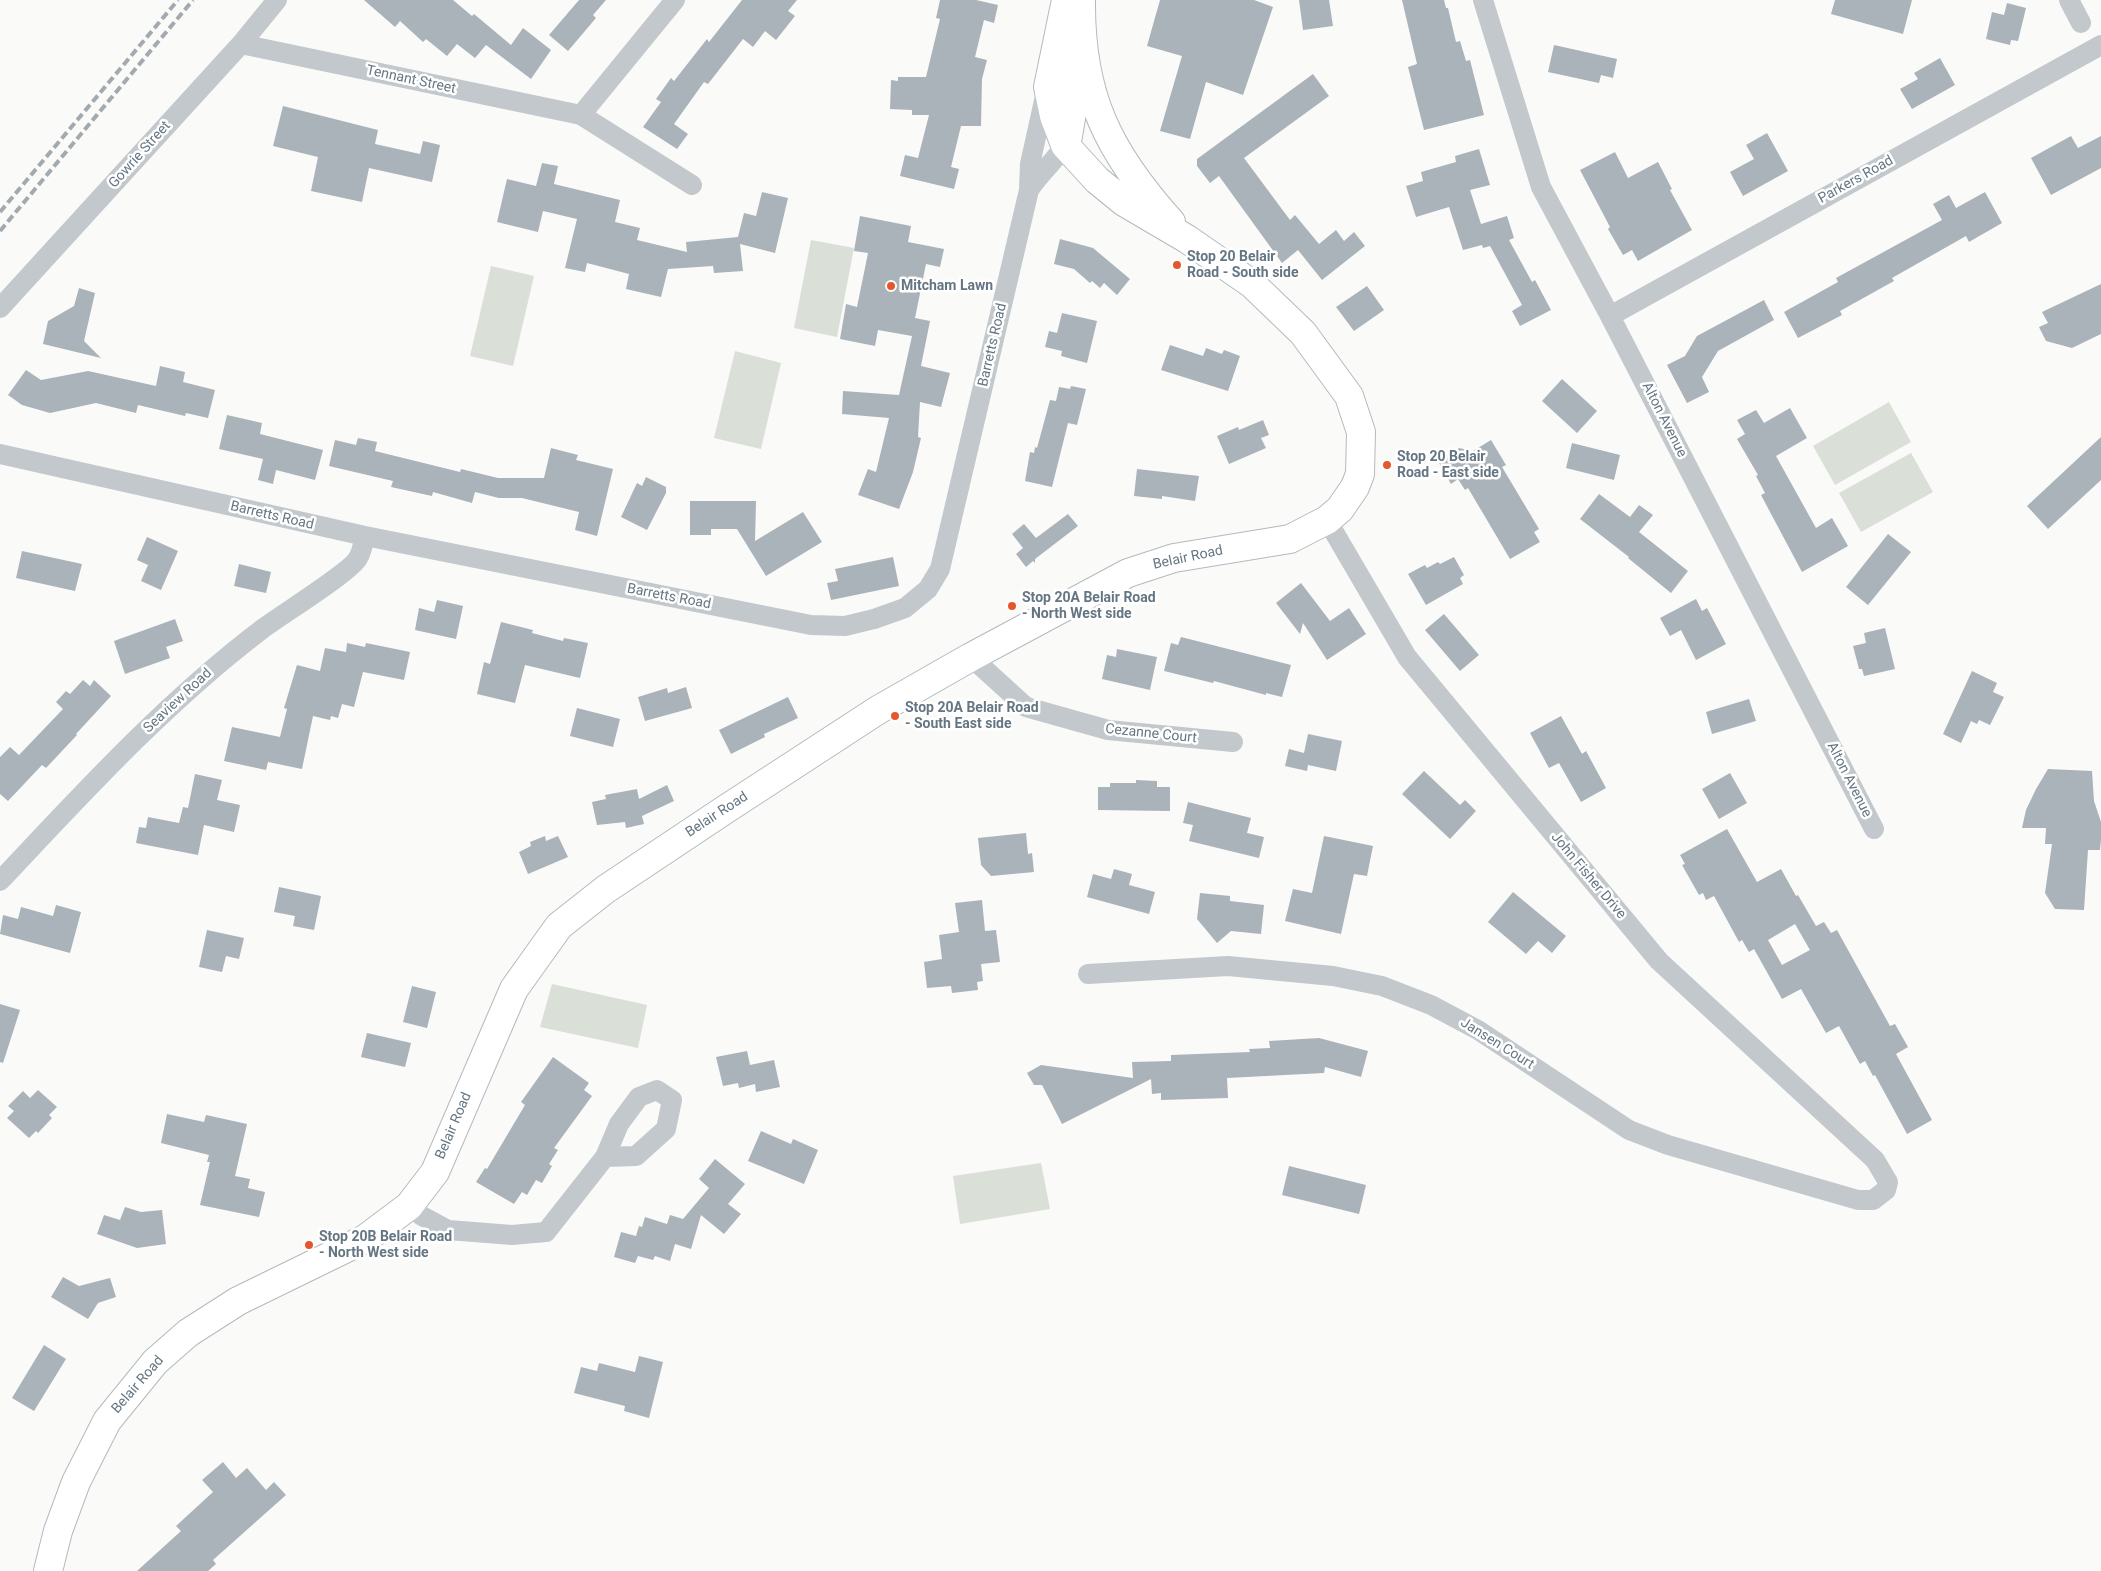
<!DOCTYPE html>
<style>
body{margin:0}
canvas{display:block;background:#fafaf8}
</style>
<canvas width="2101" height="1571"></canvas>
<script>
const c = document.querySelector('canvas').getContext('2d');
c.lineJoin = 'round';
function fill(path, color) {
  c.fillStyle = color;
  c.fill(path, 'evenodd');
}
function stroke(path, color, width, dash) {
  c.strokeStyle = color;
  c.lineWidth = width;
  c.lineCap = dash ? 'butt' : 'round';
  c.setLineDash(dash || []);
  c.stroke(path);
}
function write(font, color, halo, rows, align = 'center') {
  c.font = font + ' Roboto,sans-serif';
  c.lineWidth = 5;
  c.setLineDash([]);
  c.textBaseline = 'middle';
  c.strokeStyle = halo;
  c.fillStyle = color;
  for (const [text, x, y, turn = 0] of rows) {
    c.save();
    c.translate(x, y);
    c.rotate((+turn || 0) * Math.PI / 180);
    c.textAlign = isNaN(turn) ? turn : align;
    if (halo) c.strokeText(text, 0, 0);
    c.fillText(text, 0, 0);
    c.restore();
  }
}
const green = new Path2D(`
 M 811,240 L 854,248 L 837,337 L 794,328 Z
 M 491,266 L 534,276 L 513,366 L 470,356 Z
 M 735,351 L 781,363 L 761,449 L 714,438 Z
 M 1889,402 L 1911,442 L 1835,485 L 1813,446 Z
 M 1911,453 L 1933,492 L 1861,532 L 1839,493 Z
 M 552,984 L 647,1005 L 638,1048 L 540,1027 Z
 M 1041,1163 L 1050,1209 L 960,1224 L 953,1176 Z`);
const building = new Path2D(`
 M 364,0 L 453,0 L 472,16 L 474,14 L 511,45 L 523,28 L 551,50 L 531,79 L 486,45 L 475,58 L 457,44 L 447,56 L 426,39 L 423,42 L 400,21 L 395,27 Z
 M 579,0 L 606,0 L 593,15 L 596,18 L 568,51 L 549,35 Z
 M 742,0 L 797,0 L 788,11 L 795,16 L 776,40 L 765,31 L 753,47 L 743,39 L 708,84 L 704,82 L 674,124 L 688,134 L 677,149 L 643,127 L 661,102 L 656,99 L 671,78 L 674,81 L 707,39 L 709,42 Z
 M 940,0 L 976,0 L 998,5 L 994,23 L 984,20 L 975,57 L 987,60 L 982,79 L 981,126 L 961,126 L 951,167 L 959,169 L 954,189 L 900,176 L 905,155 L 918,158 L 929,115 L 912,115 L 912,110 L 890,109 L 891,80 L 898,81 L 898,77 L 926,77 L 940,19 L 936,18 Z
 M 1160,0 L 1254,0 L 1273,7 L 1243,95 L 1206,82 L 1190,139 L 1160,131 L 1182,56 L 1147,46 Z
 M 1299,0 L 1329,0 L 1333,26 L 1303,30 Z
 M 1402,0 L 1444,0 L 1446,8 L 1448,8 L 1456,42 L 1460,41 L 1466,61 L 1470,60 L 1484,115 L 1424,130 L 1408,67 L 1417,64 Z
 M 1835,0 L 1912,0 L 1903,34 L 1831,14 Z
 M 2007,3 L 2026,8 L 2018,41 L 2011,40 L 2010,45 L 1986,39 L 1992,12 L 2004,15 Z
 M 1554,45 L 1617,59 L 1613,78 L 1601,75 L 1599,83 L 1548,72 Z
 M 1940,58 L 1955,85 L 1912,109 L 1900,89 L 1918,79 L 1914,73 Z
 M 1313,74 L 1329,96 L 1244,158 L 1290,220 L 1295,215 L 1319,244 L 1336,230 L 1344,241 L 1354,232 L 1365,246 L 1322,280 L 1298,250 L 1282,263 L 1219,176 L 1210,183 L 1197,166 L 1197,159 Z
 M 283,106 L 378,130 L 375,144 L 420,154 L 423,141 L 440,145 L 432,182 L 369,168 L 362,202 L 311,191 L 318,157 L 273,146 Z
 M 1767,133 L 1788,171 L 1743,196 L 1730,172 L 1754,159 L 1746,145 Z
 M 2071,136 L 2078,148 L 2101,136 L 2101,168 L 2051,195 L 2031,158 Z
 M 1479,149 L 1490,185 L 1470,190 L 1481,224 L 1507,216 L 1514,238 L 1509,240 L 1532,282 L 1535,280 L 1551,310 L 1520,326 L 1512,311 L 1522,305 L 1490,246 L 1483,248 L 1482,245 L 1463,250 L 1449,207 L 1416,217 L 1406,186 L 1423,181 L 1421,172 L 1456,162 L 1455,156 Z
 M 1615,152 L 1628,178 L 1658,162 L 1672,189 L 1670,190 L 1692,230 L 1638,261 L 1632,250 L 1623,255 L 1608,229 L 1610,227 L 1580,170 Z
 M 542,163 L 558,166 L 554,184 L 620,200 L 615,222 L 640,228 L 637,240 L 687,252 L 686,242 L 738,237 L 744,213 L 756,216 L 762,192 L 788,198 L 775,253 L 740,244 L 743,271 L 714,273 L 713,266 L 668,269 L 661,297 L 626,289 L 629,274 L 587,263 L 585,272 L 565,268 L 577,219 L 543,211 L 538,232 L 497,222 L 507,179 L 536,186 Z
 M 1985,192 L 2002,223 L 1969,242 L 1966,236 L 1892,278 L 1894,281 L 1840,311 L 1842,315 L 1798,338 L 1784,312 L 1838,282 L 1836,278 L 1942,220 L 1933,204 L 1949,195 L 1956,208 Z
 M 860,216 L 911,226 L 908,242 L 944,249 L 940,267 L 926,264 L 915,318 L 930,321 L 921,366 L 950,373 L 941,407 L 920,402 L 918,437 L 921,438 L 913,472 L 899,509 L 858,495 L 868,469 L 876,472 L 889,418 L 842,414 L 843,391 L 899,395 L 912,336 L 878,330 L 875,346 L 840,339 L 846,304 L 857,307 L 868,253 L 854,251 Z
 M 1060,239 L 1093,248 L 1130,279 L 1117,295 L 1104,283 L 1100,288 L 1092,281 L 1090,283 L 1074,269 L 1054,264 Z
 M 2101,284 L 2101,334 L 2072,348 L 2046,341 L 2039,327 L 2048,323 L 2042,312 Z
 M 1367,286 L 1384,310 L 1354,331 L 1336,307 Z
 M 79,288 L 95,293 L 84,341 L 101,358 L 43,344 L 48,321 L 74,306 Z
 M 1764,300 L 1774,320 L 1718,351 L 1702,377 L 1709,392 L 1687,403 L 1667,365 L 1685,356 L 1697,336 Z
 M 1062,313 L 1097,321 L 1087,363 L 1061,356 L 1062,351 L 1045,347 L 1049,331 L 1057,333 Z
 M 1170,345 L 1203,356 L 1206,348 L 1222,354 L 1224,350 L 1240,356 L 1228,391 L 1161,370 Z
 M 160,366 L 185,372 L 183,382 L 215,390 L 208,418 L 186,413 L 185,416 L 138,405 L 136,413 L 96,403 L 50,413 L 22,405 L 8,395 L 26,370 L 41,380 L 88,371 L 156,386 Z
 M 1562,379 L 1597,411 L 1577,433 L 1542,401 Z
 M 1071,386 L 1086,389 L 1077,425 L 1068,423 L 1052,487 L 1025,481 L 1030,452 L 1034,453 L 1035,447 L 1037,448 L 1050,400 L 1056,401 L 1059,387 L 1070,389 Z
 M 1790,408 L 1807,438 L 1776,456 L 1816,528 L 1832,518 L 1848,546 L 1802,572 L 1761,495 L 1765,493 L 1756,476 L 1758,475 L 1737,439 L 1745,434 L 1737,420 L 1756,410 L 1764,423 Z
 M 227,415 L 262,423 L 260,434 L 323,450 L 315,480 L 276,470 L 273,484 L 258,480 L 263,459 L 219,449 Z
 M 1263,420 L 1269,435 L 1261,438 L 1266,448 L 1229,464 L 1217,436 L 1238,427 L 1239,430 Z
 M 2101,437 L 2101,480 L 2048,529 L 2027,506 Z
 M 358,438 L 377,442 L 375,451 L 460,472 L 461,469 L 498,478 L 544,478 L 551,448 L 578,455 L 576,460 L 613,469 L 597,536 L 575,530 L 579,512 L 522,498 L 499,498 L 475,492 L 472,503 L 433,492 L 432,496 L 391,487 L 393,481 L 329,466 L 335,440 L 356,445 Z
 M 1491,440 L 1506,465 L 1502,467 L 1539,529 L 1534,532 L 1540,542 L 1510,559 L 1468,488 L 1465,490 L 1458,479 L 1451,484 L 1438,461 L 1459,448 L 1473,451 Z
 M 1572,443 L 1620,455 L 1614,480 L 1566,468 Z
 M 1137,469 L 1199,476 L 1195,501 L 1162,496 L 1162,499 L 1134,496 Z
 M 646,477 L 666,487 L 666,493 L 647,530 L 621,517 L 637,483 L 642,486 Z
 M 1599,494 L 1630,517 L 1639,505 L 1653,515 L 1639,532 L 1688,571 L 1671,593 L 1628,558 L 1629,557 L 1580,519 Z
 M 690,501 L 756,501 L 755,541 L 803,512 L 822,542 L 766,576 L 737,529 L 711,529 L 711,535 L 690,535 Z
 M 1068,514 L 1078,526 L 1035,559 L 1035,563 L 1033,561 L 1026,567 L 1016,554 L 1023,548 L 1012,534 L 1024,524 L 1036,538 Z
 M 1888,534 L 1911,552 L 1868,605 L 1846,587 Z
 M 147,537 L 178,551 L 161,590 L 141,581 L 148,565 L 137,560 Z
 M 22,551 L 82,564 L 75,591 L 16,578 Z
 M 893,557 L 899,586 L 831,600 L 827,583 L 838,581 L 835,569 Z
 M 1454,557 L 1464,575 L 1460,578 L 1463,584 L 1426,605 L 1408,574 L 1425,565 L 1427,568 L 1438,562 L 1440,564 Z
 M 239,564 L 271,572 L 266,593 L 234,586 Z
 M 1301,583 L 1330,621 L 1349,608 L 1366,634 L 1327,660 L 1303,623 L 1300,634 L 1276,603 Z
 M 1696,599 L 1702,611 L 1707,608 L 1726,644 L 1696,660 L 1681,630 L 1670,636 L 1660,618 Z
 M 437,600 L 463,606 L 456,639 L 415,630 L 419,608 L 434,612 Z
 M 1444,614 L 1479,655 L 1460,671 L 1425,630 Z
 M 175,619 L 183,641 L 166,647 L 170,658 L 125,674 L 114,641 Z
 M 501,622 L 533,630 L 532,633 L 563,641 L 564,638 L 588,643 L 580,678 L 525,665 L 515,703 L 477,694 L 484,662 L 490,664 Z
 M 1885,628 L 1895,669 L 1864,676 L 1862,669 L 1859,669 L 1853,646 L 1866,643 L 1864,633 Z
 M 1181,637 L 1291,665 L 1282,697 L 1266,693 L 1266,695 L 1214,681 L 1213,683 L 1164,671 L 1171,643 L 1178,645 Z
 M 347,643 L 365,647 L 366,643 L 410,652 L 404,680 L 363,672 L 354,707 L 342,704 L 338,718 L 331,716 L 330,720 L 313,716 L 302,769 L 268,762 L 266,770 L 224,761 L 232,727 L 280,737 L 287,709 L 284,708 L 297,665 L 320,671 L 325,648 L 346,652 Z
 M 1117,649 L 1157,657 L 1150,690 L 1102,679 L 1107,655 L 1116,657 Z
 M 1972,671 L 1997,683 L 1993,692 L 2004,697 L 1990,725 L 1979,720 L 1977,724 L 1971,721 L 1961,743 L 1943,734 Z
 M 83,680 L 90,686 L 94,680 L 111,696 L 76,734 L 77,735 L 46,768 L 42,765 L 8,801 L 0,794 L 0,757 L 10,747 L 19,755 L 63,709 L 56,702 L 66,691 L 70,694 Z
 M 686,687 L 692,708 L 645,721 L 638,697 L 667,688 L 668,693 Z
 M 788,697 L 798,718 L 764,734 L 765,737 L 731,754 L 719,730 Z
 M 1749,699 L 1756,721 L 1712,734 L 1706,712 Z
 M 577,708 L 620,719 L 613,747 L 570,736 Z
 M 1561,716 L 1582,754 L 1586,751 L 1606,788 L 1581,802 L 1559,763 L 1549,768 L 1530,733 Z
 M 1308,734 L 1342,741 L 1336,771 L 1308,765 L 1307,771 L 1285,766 L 1289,749 L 1304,753 Z
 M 2048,769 L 2092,771 L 2094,801 L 2101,822 L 2101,839 L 2100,850 L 2088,850 L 2084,910 L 2055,909 L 2045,893 L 2052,844 L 2045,844 L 2046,828 L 2022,828 L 2026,810 L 2036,789 Z
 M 1424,771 L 1460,805 L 1465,800 L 1476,811 L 1450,839 L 1402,794 Z
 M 1730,773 L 1747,803 L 1719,819 L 1702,789 Z
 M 195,774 L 222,780 L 217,800 L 240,805 L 234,832 L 204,825 L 198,855 L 136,843 L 139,827 L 146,828 L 148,817 L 179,823 L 183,807 L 188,808 Z
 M 1136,780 L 1157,781 L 1157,787 L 1170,787 L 1170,811 L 1098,810 L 1098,787 L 1110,787 L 1110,783 L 1136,783 Z
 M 667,785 L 674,801 L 642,816 L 644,824 L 626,828 L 625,822 L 597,825 L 592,802 L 606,799 L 605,795 L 637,789 L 639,799 Z
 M 1188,802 L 1251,818 L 1247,833 L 1264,837 L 1259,858 L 1189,841 L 1193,825 L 1183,823 Z
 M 1727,829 L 1757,882 L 1781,869 L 1796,896 L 1798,895 L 1816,926 L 1824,922 L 1831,933 L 1837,930 L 1890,1026 L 1895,1024 L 1908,1047 L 1896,1054 L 1932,1120 L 1907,1134 L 1875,1075 L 1873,1076 L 1865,1061 L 1860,1064 L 1839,1026 L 1826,1033 L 1801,989 L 1782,999 L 1754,949 L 1749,952 L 1742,940 L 1739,942 L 1714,896 L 1706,900 L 1703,893 L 1699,895 L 1682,865 L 1685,864 L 1680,855 ZM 1795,924 L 1810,950 L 1782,965 L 1768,940 Z
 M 1026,833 L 1028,854 L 1032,853 L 1034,872 L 991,876 L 981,865 L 978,838 Z
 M 545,836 L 546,841 L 558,836 L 568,857 L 528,874 L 519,852 L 531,846 L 530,842 Z
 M 1324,836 L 1373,846 L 1367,876 L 1354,874 L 1341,934 L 1285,921 L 1293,889 L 1312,893 Z
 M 1114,869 L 1132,874 L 1129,885 L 1155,892 L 1149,914 L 1087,897 L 1093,874 L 1111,879 Z
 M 279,887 L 321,896 L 314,930 L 293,926 L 295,916 L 274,912 Z
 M 1513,892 L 1566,936 L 1552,953 L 1538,941 L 1526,954 L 1488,922 Z
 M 1200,893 L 1230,896 L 1230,901 L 1264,905 L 1261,934 L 1231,931 L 1217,943 L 1197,919 Z
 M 982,900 L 985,931 L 996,930 L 1000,962 L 981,964 L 983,981 L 977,982 L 978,990 L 952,993 L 951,986 L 927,988 L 924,962 L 942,959 L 939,935 L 959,932 L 955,903 Z
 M 56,905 L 81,912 L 70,953 L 0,934 L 3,915 L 18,919 L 21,907 L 53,916 Z
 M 207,930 L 244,938 L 239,959 L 226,956 L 222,972 L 199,967 Z
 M 412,986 L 436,992 L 427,1028 L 403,1022 Z
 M 0,1004 L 20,1010 L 3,1063 L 0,1062 Z
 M 367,1033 L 411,1043 L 405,1067 L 361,1057 Z
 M 1319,1038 L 1368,1051 L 1361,1077 L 1325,1067 L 1324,1073 L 1227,1078 L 1228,1098 L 1161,1100 L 1161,1093 L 1152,1094 L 1151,1079 L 1062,1124 L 1042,1085 L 1034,1085 L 1027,1073 L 1041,1065 L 1133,1078 L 1132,1062 L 1171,1061 L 1171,1055 L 1250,1052 L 1249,1049 L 1270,1048 L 1269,1041 Z
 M 747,1051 L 750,1065 L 774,1060 L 780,1087 L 756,1092 L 755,1084 L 739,1088 L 738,1083 L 723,1086 L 716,1057 Z
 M 553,1057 L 589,1083 L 584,1090 L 592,1096 L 554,1148 L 558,1150 L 549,1164 L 552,1166 L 542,1183 L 536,1180 L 527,1195 L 522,1192 L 514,1204 L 476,1182 L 485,1168 L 487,1169 L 525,1105 L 521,1102 Z
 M 38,1090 L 57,1107 L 49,1115 L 52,1118 L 38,1133 L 36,1131 L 29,1138 L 7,1118 L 14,1111 L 8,1106 L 23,1091 L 30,1098 Z
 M 167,1114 L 204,1122 L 206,1115 L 247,1124 L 235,1176 L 250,1179 L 248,1188 L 265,1192 L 259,1217 L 200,1205 L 210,1162 L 207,1162 L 209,1155 L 161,1143 Z
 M 761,1131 L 791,1144 L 793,1139 L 818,1150 L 804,1184 L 748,1161 Z
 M 715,1159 L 745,1184 L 728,1204 L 741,1214 L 724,1234 L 701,1215 L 691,1249 L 675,1244 L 670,1261 L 655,1256 L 653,1260 L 638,1256 L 635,1263 L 614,1257 L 621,1232 L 636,1236 L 639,1226 L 642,1227 L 645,1217 L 667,1224 L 670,1215 L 683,1219 L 709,1188 L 699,1179 Z
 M 1289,1166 L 1366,1185 L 1359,1214 L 1282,1195 Z
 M 125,1207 L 141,1212 L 162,1210 L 166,1244 L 137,1248 L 97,1234 L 104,1215 L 120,1220 Z
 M 63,1277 L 79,1286 L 110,1278 L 116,1297 L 98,1303 L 88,1319 L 51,1297 Z
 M 44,1345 L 66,1359 L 34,1411 L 12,1398 Z
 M 639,1356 L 663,1362 L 649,1418 L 624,1411 L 625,1406 L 574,1393 L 581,1367 L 597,1371 L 599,1363 L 635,1372 Z
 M 223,1462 L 236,1478 L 247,1468 L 266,1490 L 274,1482 L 286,1495 L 213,1560 L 216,1564 L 208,1571 L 137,1571 L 181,1531 L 176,1526 L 213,1492 L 202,1480 Z`);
const minor = new Path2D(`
 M 1483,0 L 1541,187 L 1610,316 L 1874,829
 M 2069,0 L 2081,23
 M 241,44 L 581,115 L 675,0
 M 581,115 L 692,185
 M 1029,190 C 1040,173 1054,162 1065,145
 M 0,308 L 241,44 L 277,0
 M 1610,316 L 2101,45
 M 0,454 L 365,536 L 811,625 L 845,626 L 874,619 L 905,608 L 928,589 L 940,569 L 1029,190 L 1030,164 L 1046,92
 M 971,657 L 1026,707 L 1108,730 L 1233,742
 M 0,881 C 83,793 165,703 261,630 C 278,617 352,571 358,558 C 362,552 363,543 365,536
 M 1088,974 L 1228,966 L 1333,976 L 1382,986 L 1431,1005 L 1478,1030 L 1629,1130 L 1668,1145 L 1858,1200 L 1873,1200 L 1886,1190 L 1888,1182 L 1875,1160 L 1659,961 L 1407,657 L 1327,520
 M 409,1206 L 422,1216 L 448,1230 L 512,1235 L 546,1232 L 605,1157 L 619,1124 L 639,1097 L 657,1090 L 672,1100 L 666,1129 L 636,1156 L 605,1157`);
const secondary = new Path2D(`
 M 1081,0 C 1080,95 1108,152 1171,222
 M 1068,136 L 1072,112 L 1067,67 L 1072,48
 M 48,1571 L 58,1531 L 76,1482 L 107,1421 L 155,1362 L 188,1333 L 238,1301 L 365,1239 L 409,1206 L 435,1172 L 514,989 L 559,926 L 606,889 L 723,811 L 878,710 L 971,657 L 1128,573 L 1174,558 L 1290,539 L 1327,520 L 1340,509 L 1355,487 L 1360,474 L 1361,432 L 1349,396 L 1303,333 L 1252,284 L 1187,239 L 1124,202 L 1097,180 L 1065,145 L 1054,116 L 1048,87 L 1066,0`);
const rail = new Path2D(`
 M 0,212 L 178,0
 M 0,231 L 193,0`);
const markers = [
 [1177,265,5,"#e4572e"],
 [891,286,5,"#e4572e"],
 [1387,465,5,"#e4572e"],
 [1012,606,5,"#e4572e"],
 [895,716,5,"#e4572e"],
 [309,1245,5,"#e4572e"]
];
const streetNames = [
 ["Tennant Street",411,80,12],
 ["Gowrie Street",140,155,-48],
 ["Parkers Road",1856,180,-29],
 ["Barretts Road",993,345,-77],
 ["Alton Avenue",1664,420,63],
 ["Barretts Road",272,516,13],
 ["Belair Road",1188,558,-12],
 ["Barretts Road",669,597,11],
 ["Seaview Road",178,701,-43],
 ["Cezanne Court",1151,734,6],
 ["Alton Avenue",1849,780,63],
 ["Belair Road",717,815,-33],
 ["John Fisher Drive",1588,876,50],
 ["Jansen Court",1497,1044,32],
 ["Belair Road",454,1126,-67],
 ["Belair Road",138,1385,-49]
];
const poiNames = [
 ["Stop 20 Belair",1187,257],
 ["Road - South side",1187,273],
 ["Mitcham Lawn",901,286],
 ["Stop 20 Belair",1397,457],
 ["Road - East side",1397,473],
 ["Stop 20A Belair Road",1022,598],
 ["- North West side",1022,614],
 ["Stop 20A Belair Road",905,708],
 ["- South East side",905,724],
 ["Stop 20B Belair Road",319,1237],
 ["- North West side",319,1253]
];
fill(green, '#dadfd7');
fill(building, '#aab3b9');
stroke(secondary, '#b3babf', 30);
stroke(minor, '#c3c8cc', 20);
stroke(secondary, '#fff', 28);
stroke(rail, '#a2aab0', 4, [8, 4]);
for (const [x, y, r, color] of markers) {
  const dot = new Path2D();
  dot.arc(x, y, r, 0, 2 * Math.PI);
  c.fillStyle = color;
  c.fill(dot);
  stroke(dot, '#fff', 2);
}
write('14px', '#657683', '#fff', streetNames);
write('bold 14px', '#657683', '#fff', poiNames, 'left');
</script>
